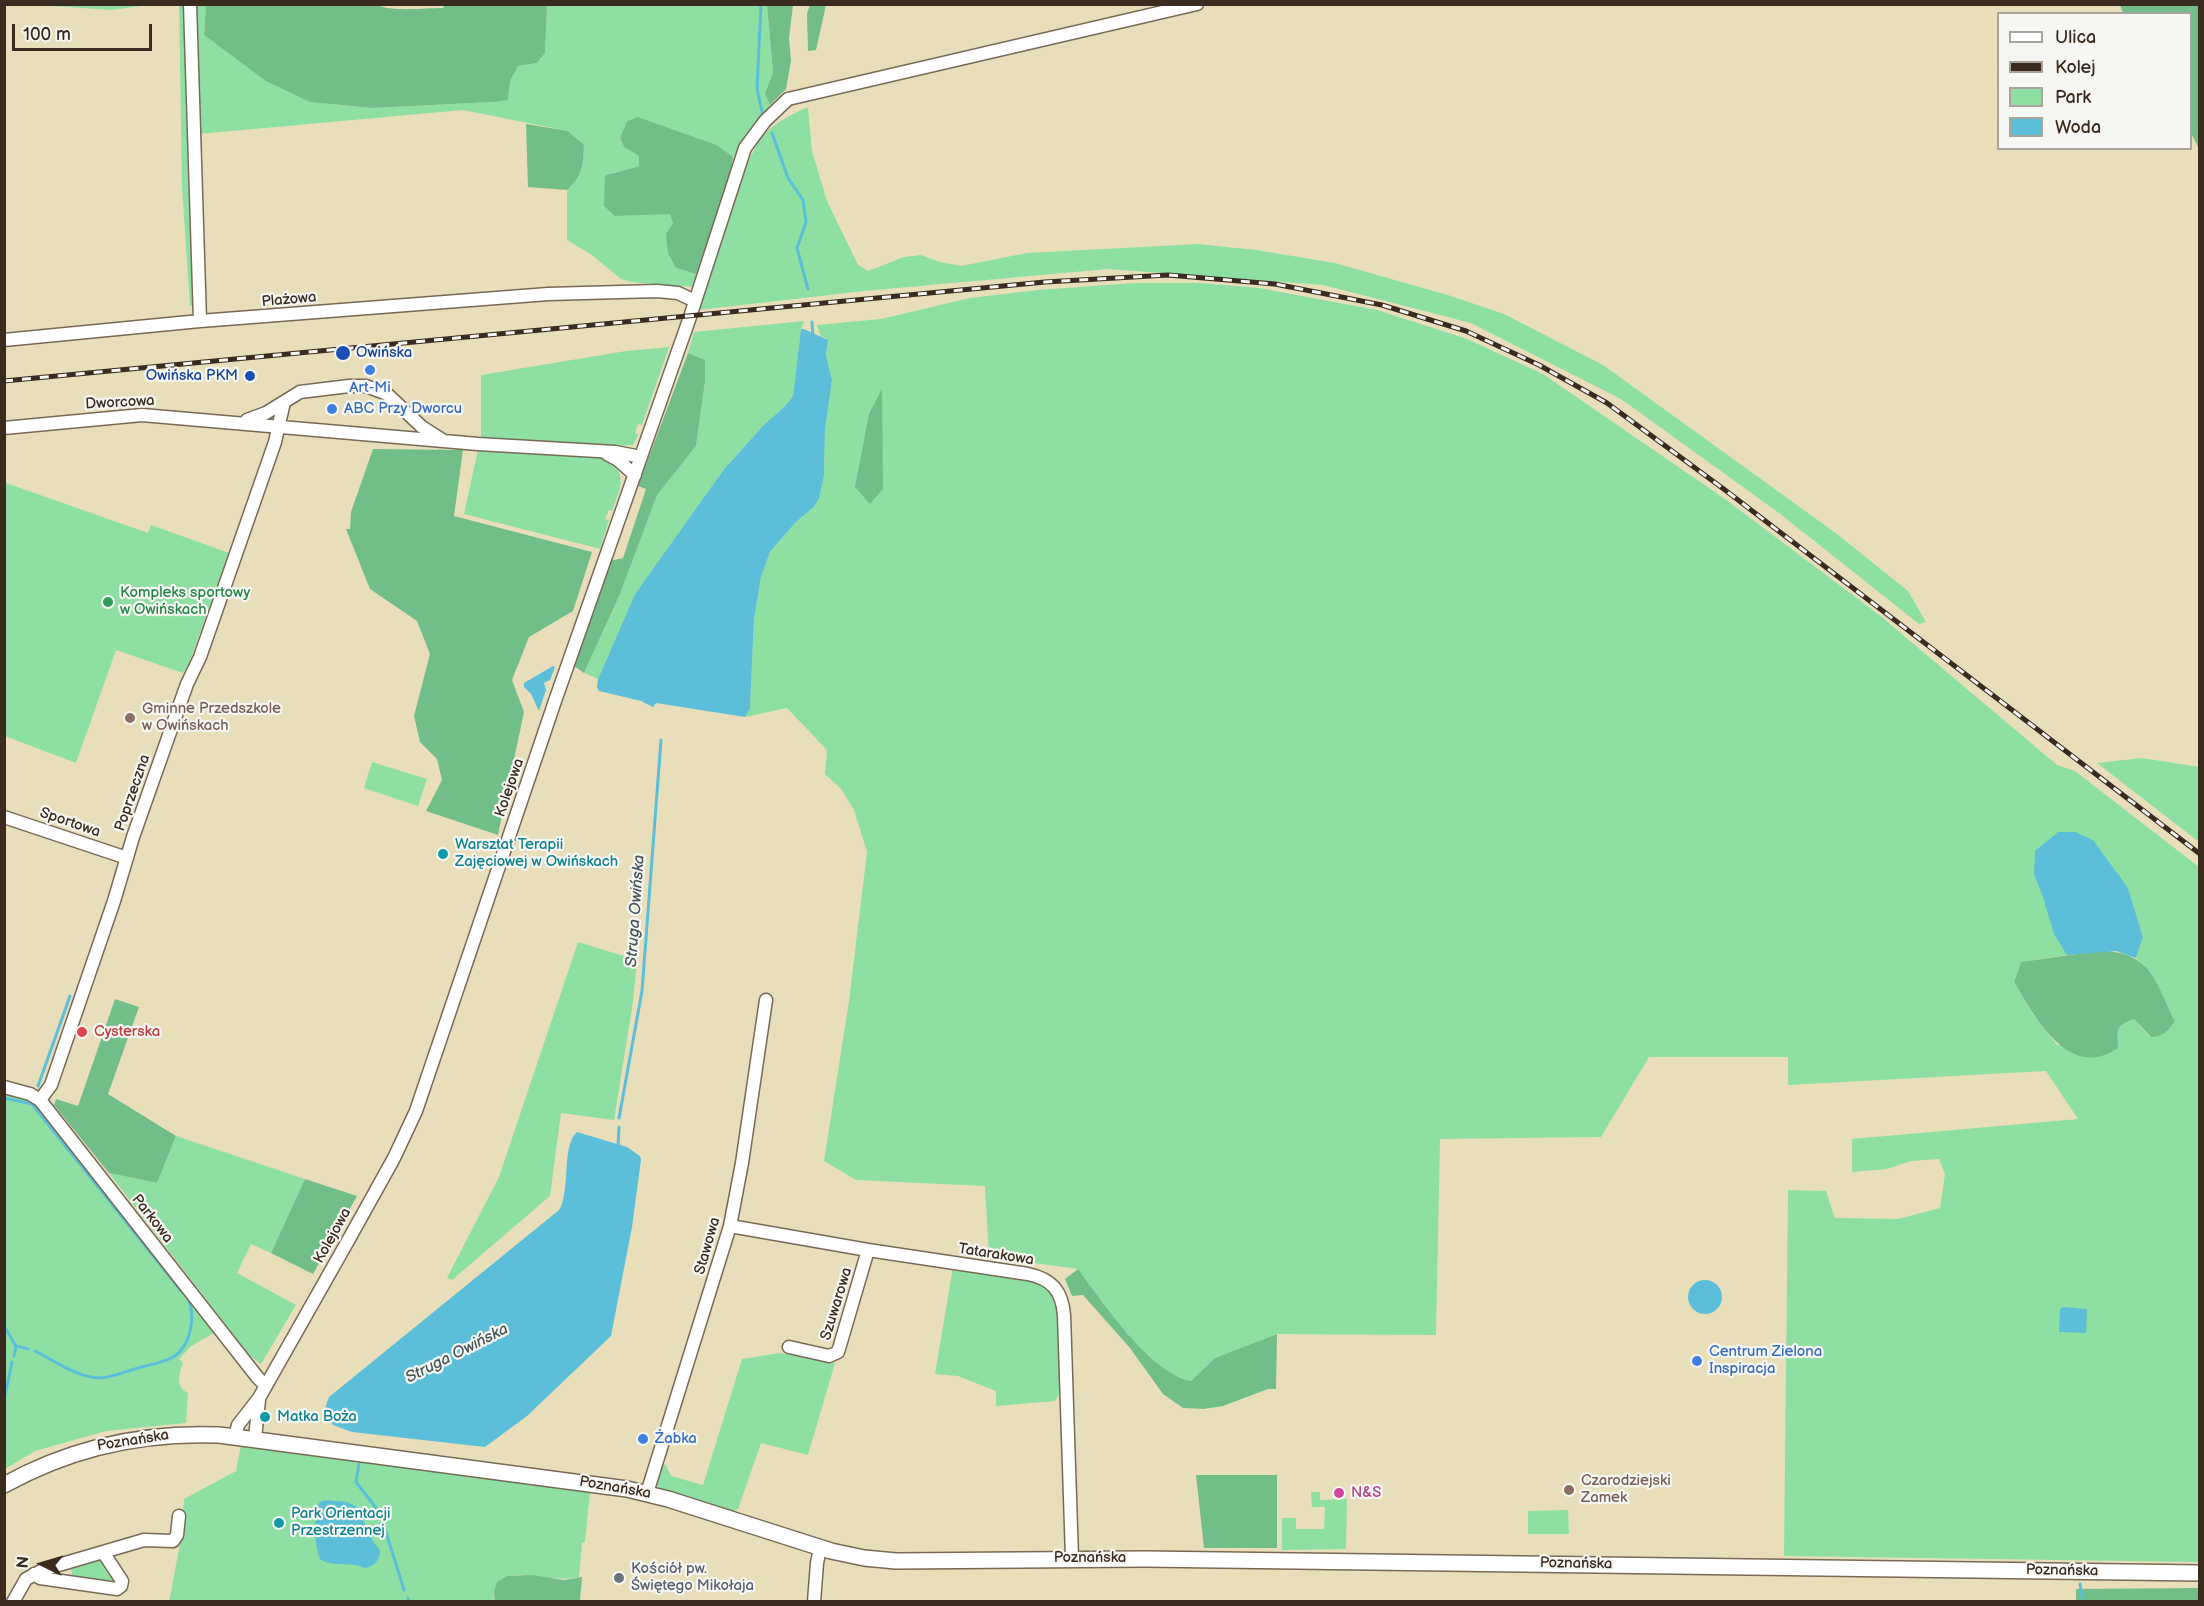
<!DOCTYPE html>
<meta charset="utf-8">
<style>
body{margin:0}
#map{position:relative;width:2204px;height:1606px;overflow:hidden;background:#e8dfba;font-family:"Balsamiq Sans",sans-serif}
canvas{display:block}
.frame{position:absolute;inset:0;border:6px solid #3b2a1e;pointer-events:none}
.legend{position:absolute;left:1997px;top:12px;width:195px;height:138px;box-sizing:border-box;background:#f6f6f2;border:2px solid #aba49d;margin:0;padding:8px 10px;list-style:none;font-size:18px;color:#3b2a1e}
.legend li{display:flex;align-items:center;gap:12px;height:30px}
.legend b{width:30px;border:2px solid #aba49d}
.north{position:absolute;left:12px;top:1534px;width:60px;height:60px;-webkit-text-stroke:4px #f6f6f2;paint-order:stroke;rotate:275deg;font-size:16px;font-weight:700;line-height:24px;text-align:center;color:#3b2a1e}
.north::after{content:'';display:block;margin:auto;width:21px;height:27px;background:#3b2a1e;clip-path:polygon(50% 0,100% 100%,50% 72%,0 100%)}
.scale{position:absolute;left:12px;top:24px;width:140px;height:27px;box-sizing:border-box;border:3px solid #3b2a1e;border-top:0;padding-left:8px;font-size:18px;line-height:21px;white-space:nowrap;color:#3b2a1e;-webkit-text-stroke:4px #f6f6f2;paint-order:stroke}
</style>
<div id="map">
<canvas width="2204" height="1606"></canvas>
<div class="frame"></div>
<ul class="legend">
<li><b style="height:8px;background:#fff"></b>Ulica</li>
<li><b style="height:8px;background:#3b2a1e"></b>Kolej</li>
<li><b style="height:16px;background:#8de0a2"></b>Park</li>
<li><b style="height:16px;background:#5cbfda"></b>Woda</li>
</ul>
<div class="north">N</div>
<div class="scale">100 m</div>
</div>
<script>
const c = document.querySelector('canvas').getContext('2d');
c.lineJoin = 'round';
function fill(path, color) {
  c.fillStyle = color;
  c.fill(path, 'evenodd');
}
function stroke(path, color, width, dash) {
  c.strokeStyle = color;
  c.lineWidth = width;
  c.lineCap = dash ? 'butt' : 'round';
  c.setLineDash(dash || []);
  c.stroke(path);
}
function write(font, color, halo, rows, align = 'center') {
  c.font = font + ' "Balsamiq Sans",sans-serif';
  c.lineWidth = 4.5;
  c.setLineDash([]);
  c.textBaseline = 'middle';
  c.strokeStyle = halo;
  c.fillStyle = color;
  for (const [text, x, y, turn = 0] of rows) {
    c.save();
    c.translate(x, y);
    c.rotate((+turn || 0) * Math.PI / 180);
    c.textAlign = isNaN(turn) ? turn : align;
    if (halo) c.strokeText(text, 0, 0);
    c.fillText(text, 0, 0);
    c.restore();
  }
}
const green = new Path2D(`
 M 37,5 L 206,5 L 204,35 L 232,55 L 310,102 L 372,108 L 492,102 L 518,66 L 537,63 L 545,53 L 547,5 L 767,5 L 773,72 L 765,94 L 770,105 L 733,157 L 717,145 L 638,117 L 627,121 L 620,138 L 624,147 L 639,156 L 639,166 L 627,171 L 613,172 L 615,216 L 670,213 L 673,224 L 676,268 L 696,274 L 693,287 L 631,282 L 621,279 L 592,255 L 567,240 L 567,190 C 583,176 583,165 584,145 L 568,131 L 463,110 L 199,134 L 205,304 L 190,306 L 182,186 L 179,5 L 149,5 L 111,10 Z
 M 808,107 L 812,151 L 827,201 L 858,265 L 868,271 L 904,257 L 921,255 L 940,262 L 961,266 L 1027,253 L 1198,244 L 1256,250 L 1335,263 L 1451,296 L 1504,314 L 1603,365 L 1837,534 L 1908,591 L 1926,622 L 1919,624 L 1779,513 L 1621,399 L 1471,323 L 1323,285 L 1108,269 L 864,291 L 698,310 L 746,166 C 751,157 756,144 763,136 C 774,123 792,114 808,107 Z
 M 1134,283 L 1201,283 L 1259,288 L 1377,310 L 1467,339 L 1543,374 L 1725,499 L 1878,614 L 2057,765 L 2075,771 L 2199,867 L 2199,1562 L 1784,1556 L 1788,1190 L 1826,1191 L 1835,1218 L 1898,1219 L 1940,1208 L 1945,1174 L 1939,1159 L 1911,1161 L 1887,1169 L 1852,1172 L 1852,1139 L 2078,1119 L 2046,1071 L 1788,1085 L 1788,1057 L 1649,1057 L 1601,1137 L 1440,1139 L 1436,1335 L 1277,1334 L 1215,1358 L 1191,1381 C 1145,1370 1106,1305 1078,1269 L 989,1257 L 985,1186 L 856,1180 L 824,1161 L 849,1001 L 867,852 L 854,810 L 841,789 L 825,774 L 827,750 L 787,708 L 745,717 L 750,709 L 754,619 L 761,577 L 770,552 L 796,522 L 814,507 L 824,476 L 825,430 L 832,380 L 826,355 L 828,340 L 820,335 L 817,325 L 881,319 L 970,298 L 1038,290 ZM 2034,875 L 2128,888 L 2143,937 L 2136,958 C 2156,977 2164,998 2175,1022 L 2150,1037 L 2134,1019 C 2115,1026 2117,1029 2117,1048 L 2057,1045 L 2033,1014 L 2014,982 L 2021,962 L 2067,955 Z
 M 804,321 L 801,330 L 793,396 C 785,408 773,416 763,426 C 749,440 738,455 724,469 L 635,594 L 598,679 L 584,673 L 620,594 L 657,494 L 696,446 L 705,383 L 705,360 L 688,353 L 694,332 Z
 M 669,347 L 642,425 L 638,424 L 635,433 L 638,435 L 633,445 L 618,446 L 481,438 L 481,375 L 626,351 Z
 M 478,449 L 603,458 C 630,471 620,489 612,511 L 609,510 L 605,519 L 609,520 L 600,549 L 464,514 Z
 M 5,480 L 6,483 L 148,533 L 151,525 L 229,553 L 189,663 L 183,673 L 116,650 L 76,763 L 5,736 Z
 M 2142,758 L 2199,767 L 2199,842 L 2097,763 Z
 M 372,762 L 427,779 L 418,806 L 364,788 Z
 M 578,942 L 637,960 L 633,1002 L 614,1120 L 561,1113 L 550,1196 L 452,1280 L 447,1278 L 499,1177 Z
 M 5,1094 L 35,1101 L 216,1332 L 191,1346 L 179,1359 L 183,1363 C 179,1374 175,1387 188,1393 L 186,1423 L 106,1431 L 35,1451 L 5,1469 Z
 M 176,1136 L 305,1179 L 271,1253 L 251,1244 L 237,1273 L 296,1305 L 261,1364 L 249,1355 L 109,1173 L 157,1183 Z
 M 953,1267 L 1031,1278 L 1055,1292 L 1059,1308 L 1061,1391 L 1055,1401 L 996,1406 L 996,1391 L 958,1376 L 935,1374 Z
 M 780,1353 L 835,1363 L 808,1455 L 761,1443 L 738,1509 L 730,1513 L 660,1491 L 655,1481 L 662,1464 L 666,1465 L 671,1476 L 703,1485 L 742,1359 Z
 M 241,1445 L 587,1490 L 590,1492 L 585,1542 L 582,1543 L 579,1577 C 555,1582 532,1573 507,1576 L 494,1591 L 495,1601 L 169,1602 L 181,1538 L 184,1499 L 236,1471 Z
 M 1311,1492 L 1320,1492 L 1320,1500 L 1347,1499 L 1346,1549 L 1282,1550 L 1282,1518 L 1296,1518 L 1296,1529 L 1324,1529 L 1325,1507 L 1312,1507 Z
 M 1568,1510 L 1569,1534 L 1528,1534 L 1528,1511 Z
 M 100,1557 L 116,1581 L 114,1582 L 72,1576 L 71,1567 Z`);
const forest = new Path2D(`
 M 377,5 C 391,12 426,8 443,8 L 445,4 L 547,5 L 545,53 L 537,63 L 518,66 L 510,81 L 508,100 L 492,102 L 372,108 L 310,102 L 266,81 L 204,35 L 206,5 Z
 M 767,5 L 793,5 L 789,38 L 791,61 L 786,89 L 770,105 L 765,94 L 773,72 Z
 M 810,5 L 826,5 L 816,50 L 808,51 L 807,13 Z
 M 2120,5 L 2199,5 L 2199,149 L 2191,133 L 2190,14 L 2123,13 Z
 M 638,117 L 717,145 L 733,157 L 731,174 L 696,274 L 676,268 L 668,253 L 666,234 L 673,224 L 670,214 L 615,216 L 604,206 L 605,176 C 616,171 627,171 639,166 L 639,156 L 624,147 L 620,138 L 627,121 Z
 M 526,124 L 568,131 L 584,145 C 583,165 583,176 567,190 L 528,187 Z
 M 688,353 L 705,360 L 705,382 L 696,446 L 657,495 L 620,594 L 584,673 L 574,666 L 609,561 L 623,558 L 646,489 L 638,486 Z
 M 882,389 L 883,489 L 870,504 L 855,487 L 869,414 Z
 M 373,449 L 463,450 L 454,516 L 592,552 L 573,611 L 529,637 L 512,680 L 524,712 L 498,835 L 426,811 L 442,780 L 437,759 L 420,742 L 414,716 L 430,654 L 417,621 L 370,589 L 346,529 L 350,529 L 351,512 Z
 M 2098,951 C 2151,950 2155,982 2175,1021 C 2168,1031 2163,1037 2151,1037 L 2134,1019 C 2115,1026 2117,1029 2118,1048 C 2069,1082 2035,1017 2014,982 L 2021,962 Z
 M 115,999 L 139,1007 L 108,1094 L 176,1136 L 157,1183 L 109,1173 L 54,1105 L 56,1099 L 78,1106 Z
 M 305,1179 L 357,1196 L 313,1274 L 271,1253 Z
 M 1078,1269 C 1104,1303 1148,1372 1191,1381 L 1215,1358 L 1277,1334 L 1276,1389 L 1268,1389 L 1223,1406 L 1204,1409 L 1183,1408 L 1163,1394 L 1130,1348 L 1083,1295 L 1072,1296 L 1065,1279 Z
 M 1196,1475 L 1277,1475 L 1277,1548 L 1204,1548 Z
 M 532,1575 L 564,1580 L 582,1577 L 580,1601 L 495,1601 L 494,1591 L 497,1582 L 507,1576 Z
 M 2199,1588 L 2199,1601 L 2076,1601 L 2076,1589 Z`);
const water = new Path2D(`
 M 801,329 L 804,329 L 828,340 L 826,355 L 832,380 L 825,430 L 824,476 L 819,498 L 814,507 L 796,522 L 770,552 L 761,577 L 754,619 L 750,709 L 745,717 L 656,703 L 653,707 L 641,701 L 599,691 L 597,688 L 598,679 L 635,594 L 724,469 C 738,455 749,440 763,426 C 773,416 785,408 793,396 Z
 M 553,666 L 555,667 L 550,680 L 544,683 L 546,690 L 539,711 L 531,694 L 524,687 L 524,683 Z
 M 2058,832 L 2075,832 L 2093,840 L 2128,888 L 2143,937 L 2136,958 L 2116,951 L 2067,955 L 2054,934 L 2043,897 L 2034,875 L 2035,851 Z
 M 577,1132 L 627,1147 L 640,1156 L 641,1160 L 632,1227 L 611,1336 L 527,1416 L 485,1447 L 352,1432 L 333,1425 L 324,1411 L 329,1397 L 559,1210 C 571,1191 561,1146 577,1132 Z
 M1688 1297a17 17 0 1 1 34 0a17 17 0 1 1-34 0Z
 M 2063,1307 L 2087,1309 L 2086,1333 L 2059,1332 L 2060,1309 Z
 M 325,1500 L 347,1502 L 357,1507 L 374,1543 L 380,1550 C 380,1559 375,1567 365,1568 C 351,1561 332,1568 320,1559 C 315,1546 312,1513 320,1502 Z`);
const stream = new Path2D(`
 M 761,4 L 757,89 L 763,116
 M 772,133 L 788,178 L 803,200 L 806,222 L 797,248 L 808,289
 M 812,322 L 813,338
 M 38,1086 L 70,996
 M 4,1098 L 32,1104 L 182,1292
 M 619,1118 L 642,991 L 661,740
 M 618,1146 L 619,1127
 M 4,1326 L 16,1346 L 14,1356
 M 16,1346 L 28,1349
 M 35,1351 C 55,1361 76,1377 99,1378 C 110,1378 124,1372 135,1369 C 147,1365 164,1363 175,1356 C 191,1344 195,1318 189,1301
 M 4,1400 L 12,1362
 M 359,1464 L 356,1482 L 380,1513 L 404,1590
 M 2080,1584 L 2083,1602
 M 408,1598 L 409,1602`);
const minor = new Path2D(`
 M 190,4 L 200,321
 M 4,340 L 200,321 L 548,294 L 657,291 L 678,293 L 695,301
 M 247,420 L 266,413 L 300,392 L 349,386 L 366,386 L 387,394 L 422,427 L 441,439
 M 4,428 L 142,415 L 478,444 L 615,452 L 641,457
 M 607,454 L 618,460 L 635,475
 M 4,817 L 127,858
 M 4,1087 L 30,1094 L 40,1100 L 258,1378 L 266,1386
 M 40,1100 L 51,1085 L 114,901 L 133,837 L 187,684 L 200,657 L 275,442 L 284,402
 M 730,1226 L 868,1250 L 1028,1274 C 1052,1279 1062,1291 1064,1315 L 1072,1558
 M 789,1347 L 829,1356 L 838,1352 L 868,1250
 M 235,1436 L 238,1425 L 259,1398 L 349,1239 L 394,1158 L 416,1111 L 555,701 L 690,317 L 745,148 L 765,121 L 788,99 L 1197,4
 M 255,1438 L 259,1400
 M 647,1493 L 730,1226 L 742,1163 L 766,1000
 M 34,1574 L 40,1578 L 117,1589 L 121,1586 L 122,1581 L 103,1552
 M 13,1602 L 26,1579 L 45,1569 L 144,1540 L 173,1541 L 177,1535 L 179,1516
 M 814,1602 L 817,1563 L 820,1548`);
const major = new Path2D(`
 M 4,1485 C 72,1447 142,1432 219,1435 L 627,1489 L 668,1499 L 831,1551 L 864,1558 L 896,1561 L 1145,1559 L 2200,1573`);
const rail = new Path2D(`
 M 4,381 L 1045,282 L 1168,275 L 1275,284 L 1382,305 L 1466,331 L 1539,365 L 1607,403 L 1725,490 L 2200,854`);
const markers = [
 [343,353,8,"#1a4fb4"],
 [370,370,6,"#3f7fe0"],
 [250,376,6,"#1a4fb4"],
 [332,409,6,"#3f7fe0"],
 [108,602,6,"#2e9e5b"],
 [130,718,6,"#8d6e63"],
 [443,854,6,"#0f9aa8"],
 [82,1032,6,"#e0444e"],
 [1697,1361,6,"#3f7fe0"],
 [265,1417,6,"#0f9aa8"],
 [643,1439,6,"#3f7fe0"],
 [1569,1490,6,"#8d6e63"],
 [1339,1493,6,"#d1479c"],
 [279,1523,6,"#0f9aa8"],
 [619,1578,6,"#6b7280"]
];
const streetNames = [
 ["Plażowa",289,300,-5],
 ["Dworcowa",120,403,-3],
 ["Kolejowa",510,788,-71],
 ["Poprzeczna",133,793,-71],
 ["Sportowa",70,823,19],
 ["Parkowa",152,1219,52],
 ["Kolejowa",333,1236,-61],
 ["Stawowa",708,1246,-74],
 ["Tatarakowa",996,1255,9],
 ["Szuwarowa",837,1304,-73],
 ["Poznańska",133,1441,-9],
 ["Poznańska",615,1488,10],
 ["Poznańska",1090,1558],
 ["Poznańska",1576,1564,1],
 ["Poznańska",2062,1571,1]
];
const transitNames = [
 ["Owińska",356,353],
 ["Owińska PKM",238,376,"right"]
];
const shopNames = [
 ["Art-Mi",370,388,"center"],
 ["ABC Przy Dworcu",344,409],
 ["Centrum Zielona",1709,1352],
 ["Inspiracja",1709,1369],
 ["Żabka",655,1439]
];
const leisureNames = [
 ["Kompleks sportowy",120,593],
 ["w Owińskach",120,610]
];
const educationNames = [
 ["Gminne Przedszkole",142,709],
 ["w Owińskach",142,726],
 ["Czarodziejski",1581,1481],
 ["Zamek",1581,1498]
];
const cultureNames = [
 ["Warsztat Terapii",455,845],
 ["Zajęciowej w Owińskach",455,862],
 ["Matka Boża",277,1417],
 ["Park Orientacji",291,1514],
 ["Przestrzennej",291,1531]
];
const healthNames = [
 ["Cysterska",94,1032]
];
const hotelNames = [
 ["N&S",1351,1493]
];
const worshipNames = [
 ["Kościół pw.",631,1569],
 ["Świętego Mikołaja",631,1586]
];
const waterNames = [
 ["Struga Owińska",636,911,-86],
 ["Struga Owińska",457,1354,-27]
];
fill(green, '#8de0a2');
fill(forest, '#72be88');
fill(water, '#5cbfda');
stroke(stream, '#5cbfda', 3);
stroke(minor, '#786955', 15);
stroke(major, '#786955', 18);
stroke(minor, '#fff', 12);
stroke(major, '#fff', 15);
stroke(rail, '#3b2a1e', 5);
stroke(rail, '#f6f6f2', 3, [9]);
for (const [x, y, r, color] of markers) {
  const dot = new Path2D();
  dot.arc(x, y, r, 0, 2 * Math.PI);
  c.fillStyle = color;
  c.fill(dot);
  stroke(dot, '#f6f6f2', 2);
}
write('15px', '#3b2a1e', '#f6f6f2', streetNames);
write('15px', '#164399', '#f6f6f2', transitNames, 'left');
write('15px', '#366cbe', '#f6f6f2', shopNames, 'left');
write('15px', '#27864d', '#f6f6f2', leisureNames, 'left');
write('15px', '#785e54', '#f6f6f2', educationNames, 'left');
write('15px', '#0d838f', '#f6f6f2', cultureNames, 'left');
write('15px', '#be3a42', '#f6f6f2', healthNames, 'left');
write('15px', '#b23c85', '#f6f6f2', hotelNames, 'left');
write('15px', '#5b616d', '#f6f6f2', worshipNames, 'left');
write('italic 16px', '#455756', '#f6f6f2', waterNames);
</script>
